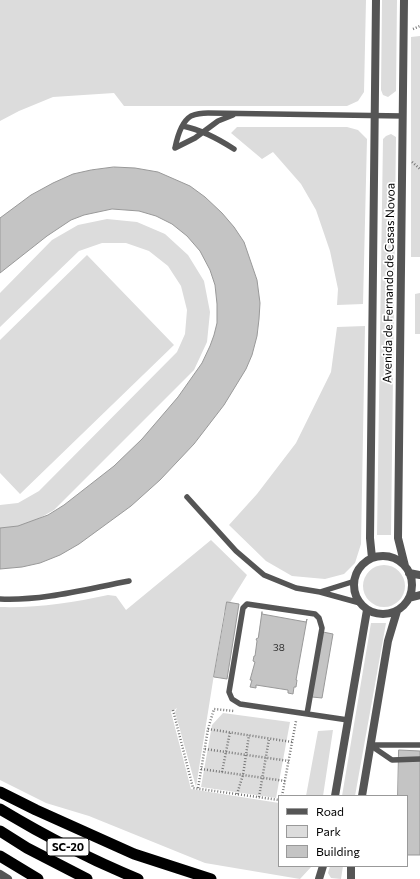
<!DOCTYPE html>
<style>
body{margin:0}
#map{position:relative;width:420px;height:879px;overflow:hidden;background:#fff;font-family:Commissioner,sans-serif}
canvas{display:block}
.legend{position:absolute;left:278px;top:795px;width:130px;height:72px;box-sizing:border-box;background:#fff;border:1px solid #999;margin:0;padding:5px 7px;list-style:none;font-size:12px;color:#000}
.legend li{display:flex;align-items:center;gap:8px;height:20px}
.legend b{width:20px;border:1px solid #999}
</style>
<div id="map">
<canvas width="420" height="879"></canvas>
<ul class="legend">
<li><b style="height:5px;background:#555"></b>Road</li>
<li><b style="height:11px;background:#dcdcdc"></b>Park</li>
<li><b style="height:11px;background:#c4c4c4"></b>Building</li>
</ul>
</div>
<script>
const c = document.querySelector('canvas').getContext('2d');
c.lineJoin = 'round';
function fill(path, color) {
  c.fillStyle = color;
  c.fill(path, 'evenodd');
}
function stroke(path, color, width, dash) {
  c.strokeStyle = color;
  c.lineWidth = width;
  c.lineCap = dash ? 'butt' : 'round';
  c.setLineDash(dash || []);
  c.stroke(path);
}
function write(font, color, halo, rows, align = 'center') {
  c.font = font + ' Commissioner,sans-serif';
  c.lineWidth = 3.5;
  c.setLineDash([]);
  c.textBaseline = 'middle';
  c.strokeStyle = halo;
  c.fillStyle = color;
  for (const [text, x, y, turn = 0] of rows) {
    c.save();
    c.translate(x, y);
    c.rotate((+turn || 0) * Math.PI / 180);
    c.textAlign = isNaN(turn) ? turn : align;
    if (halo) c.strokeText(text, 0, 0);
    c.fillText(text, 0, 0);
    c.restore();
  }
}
const green = new Path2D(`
 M 0,0 L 366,0 L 364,92 L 358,101 L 347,106 L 124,106 L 114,93 L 53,97 L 19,111 L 0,121 Z
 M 382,0 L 397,0 L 396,91 L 388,97 L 383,95 L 381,90 Z
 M 420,36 L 420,257 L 411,257 L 411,37 Z
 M 237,127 L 347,127 L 358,130 L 367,139 L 363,304 L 337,305 L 338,289 L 330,251 L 316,210 L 301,184 L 273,152 L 262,159 L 231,133 Z
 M 391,134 L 396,137 L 391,535 L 377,535 L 383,139 L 386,136 Z
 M 107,219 L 137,222 L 165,234 L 188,255 L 204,281 L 210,312 L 207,342 L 194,370 L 54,510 L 27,525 L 0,530 L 0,505 L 18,503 L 39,491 L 177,352 L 185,334 L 187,310 L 181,286 L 168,266 L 149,251 L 126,243 L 102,243 L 79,251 L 0,327 L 0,293 L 52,240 L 78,225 Z
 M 87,255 L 174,345 L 20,494 L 0,473 L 0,340 Z
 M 420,293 L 420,334 L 415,334 L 415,294 Z
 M 365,326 L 361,544 L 355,563 L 344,574 L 325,579 L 292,576 L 266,561 L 229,525 L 257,494 L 296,443 L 331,372 L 337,327 Z
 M 211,540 L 247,575 L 224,612 L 196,787 L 175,712 L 177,708 L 171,712 L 191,789 L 279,803 L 279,866 L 312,866 L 300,879 L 205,863 L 89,816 L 46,803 L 0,780 L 0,607 C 37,608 72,603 108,595 L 116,596 L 126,610 Z
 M363 586a21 21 0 1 1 42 0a21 21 0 1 1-42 0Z
 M 371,623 L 386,623 L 355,796 L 342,796 Z
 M 223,713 L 290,722 L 276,798 L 201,787 L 212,725 Z
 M 333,730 L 323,796 L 306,796 L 318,731 Z
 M 330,866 L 343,866 L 341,879 L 331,878 L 328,873 Z`);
const building = new Path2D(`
 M 114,167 L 135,168 L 158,172 L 190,186 L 205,197 L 222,213 L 234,227 L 244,242 L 257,280 L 260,303 L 259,319 L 257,336 L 252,355 L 246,369 L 224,405 L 194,444 L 160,480 L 131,506 L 79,544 L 60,555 L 40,563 L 22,567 L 0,569 L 0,528 L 18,526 L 48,515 L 64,505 L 114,466 L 142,439 L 178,397 L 202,363 L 210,346 L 214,335 L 217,323 L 217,304 L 215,285 L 210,270 L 200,251 L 187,236 L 172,224 L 156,216 L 139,211 L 112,209 L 84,215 L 71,220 L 47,236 L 0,273 L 0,218 L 31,195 L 53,183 L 73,174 L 91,170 Z
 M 227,602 L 239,604 L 227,679 L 214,677 Z
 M 262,612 L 262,614 L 306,622 L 307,619 L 296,680 L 297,680 L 296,687 L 294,687 L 293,694 L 288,693 L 288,690 L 256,685 L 256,688 L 250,687 L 252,680 L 250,680 L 255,662 L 253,661 L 254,656 L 255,656 L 257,641 L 256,639 L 258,638 Z
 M 323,632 L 333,634 L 322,698 L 312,697 Z
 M 399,750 L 420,751 L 420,855 L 407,855 L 407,796 L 398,796 Z`);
const path = new Path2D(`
 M 413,29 L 420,26
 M 412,162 L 420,169
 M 173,710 L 193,788 L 279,800
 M 208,729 L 292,742
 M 205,749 L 289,761
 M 201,769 L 285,781
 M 222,772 L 230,732
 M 198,788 L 208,729 L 214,709 L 234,711
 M 237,794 L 243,775 L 249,735
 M 282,796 L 296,721
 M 259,797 L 269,739`);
const service = new Path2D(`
 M 183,126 C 202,130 217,138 234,149
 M 175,148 C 177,138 181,122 191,116 C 196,114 203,113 208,113 L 403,116
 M 175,148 L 195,138 L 218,121 L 233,115
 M 187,497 L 236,551 L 264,575 L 296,588 L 320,592 L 360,603
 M 320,592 L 355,581
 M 0,599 C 43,601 86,589 129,581
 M 307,714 L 322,628 L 319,618 L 315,614 L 247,604 L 243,608 L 229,692 L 232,699 L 240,704 L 348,720
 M 370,745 L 392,760 L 420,759
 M 370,745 L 420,745`);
const minor = new Path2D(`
 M 404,0 L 398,538 L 405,566
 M354 585a29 29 0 1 1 58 0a29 29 0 1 1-58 0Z
 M 372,558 L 370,538 L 376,0
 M 409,573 L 420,575
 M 409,598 L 420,595
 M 335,796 L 367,610
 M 362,796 L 388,641 L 397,611
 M 351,866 L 351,879
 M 0,874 L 8,879
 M 319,879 L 323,866`);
const trunk = new Path2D(`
 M 0,792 L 36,810 L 134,854 L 211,879
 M 0,809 C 45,836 89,859 138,879
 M 0,831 L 27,848 L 87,879
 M 0,856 L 38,879`);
const numberNames = [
 ["38",279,648]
];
const shields = [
 [68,847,42]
];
const shieldNames = [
 ["SC-20",68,847]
];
const streetNames = [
 ["Avenida de Fernando de Casas Novoa",389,283,-89]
];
fill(green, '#dcdcdc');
fill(building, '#c4c4c4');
stroke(building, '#999', 1);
stroke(path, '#777', 2.5, [1, 2]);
stroke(service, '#555', 5.5);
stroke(minor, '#555', 8);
stroke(trunk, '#000', 11);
write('10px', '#313131', null, numberNames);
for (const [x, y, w] of shields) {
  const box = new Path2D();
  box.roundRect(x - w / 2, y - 9, w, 18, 3);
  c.fillStyle = '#fff';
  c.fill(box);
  stroke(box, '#000', 1);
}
write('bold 11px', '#000', null, shieldNames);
write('12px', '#000', '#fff', streetNames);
</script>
